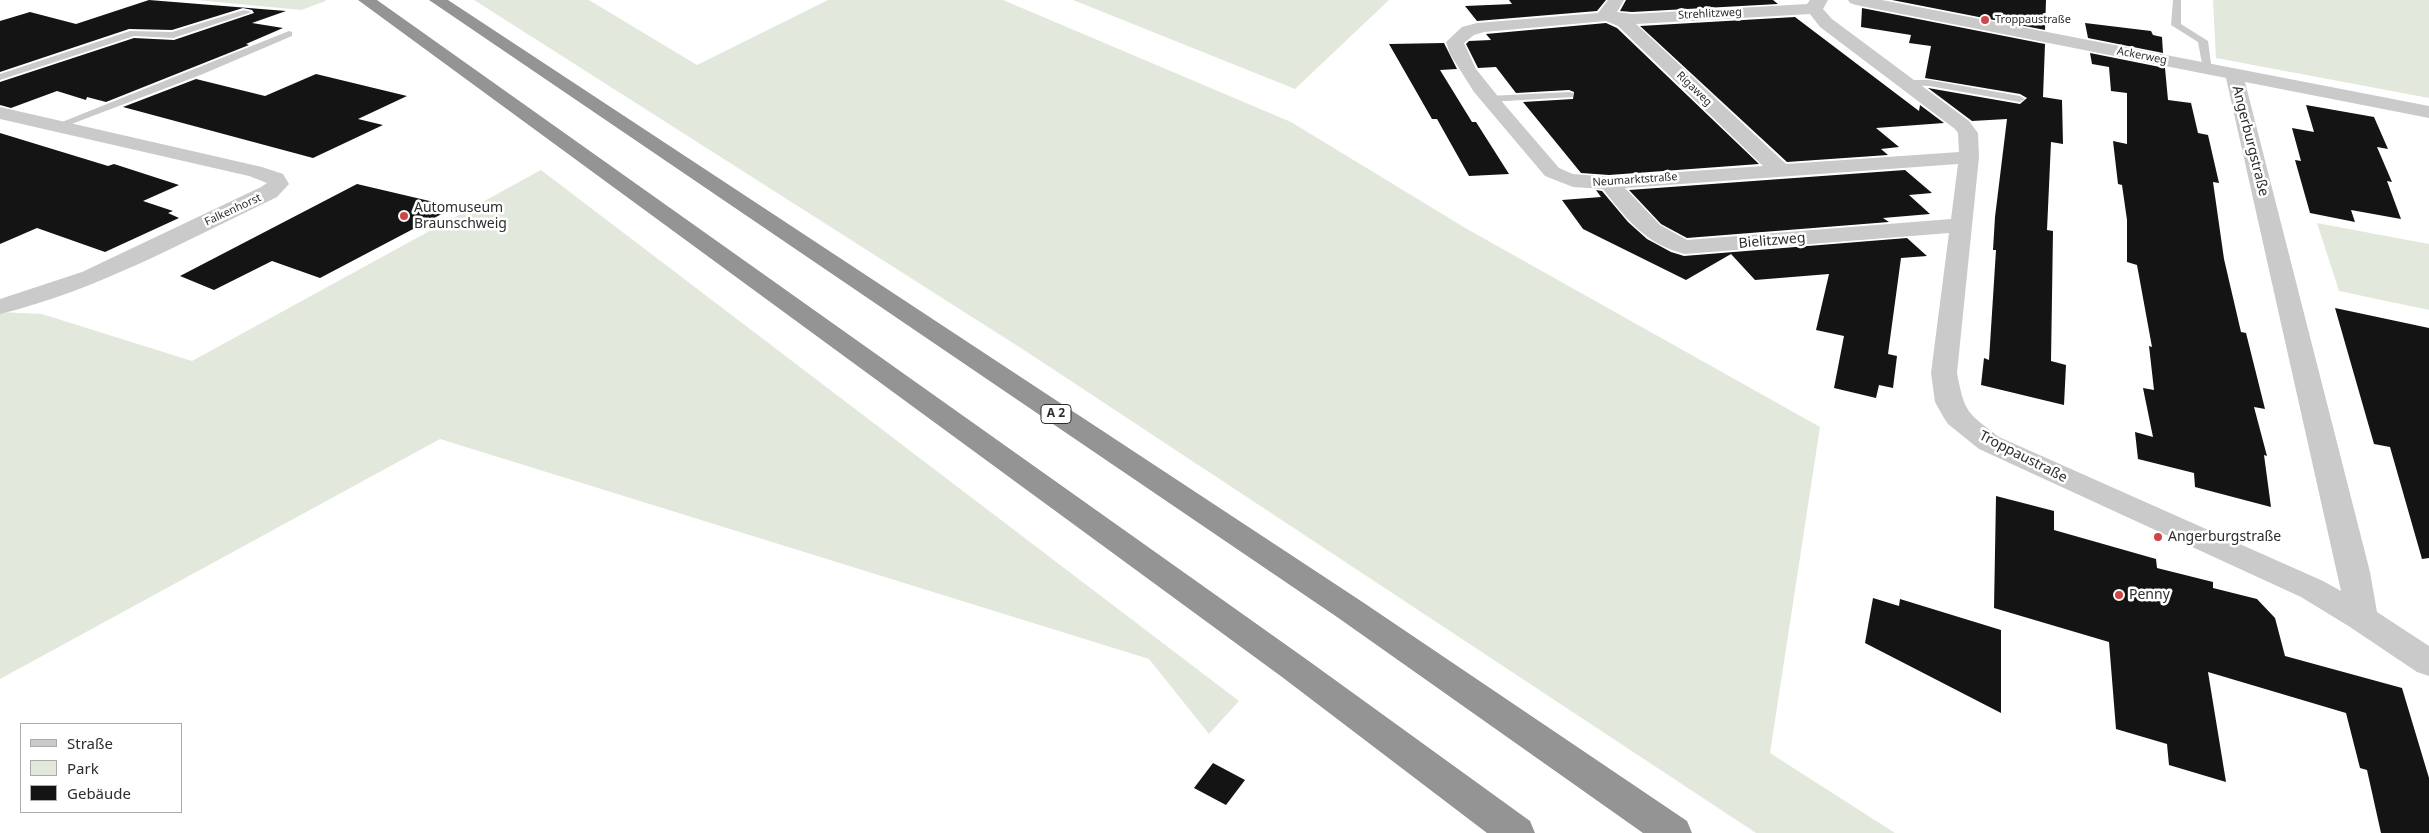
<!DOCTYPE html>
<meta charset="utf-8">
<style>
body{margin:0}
#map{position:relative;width:2429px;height:833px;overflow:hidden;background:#fff;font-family:"Noto Sans",sans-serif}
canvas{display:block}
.legend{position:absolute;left:20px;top:723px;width:162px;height:90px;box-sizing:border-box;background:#fff;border:1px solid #ababab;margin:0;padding:6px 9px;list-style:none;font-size:15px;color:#2d2d2d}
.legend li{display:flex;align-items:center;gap:10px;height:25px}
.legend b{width:25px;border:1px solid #ababab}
</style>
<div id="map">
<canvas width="2429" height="833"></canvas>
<ul class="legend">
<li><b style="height:6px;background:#cacaca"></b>Straße</li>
<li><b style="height:14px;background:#e2e9dc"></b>Park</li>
<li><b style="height:14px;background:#141414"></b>Gebäude</li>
</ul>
</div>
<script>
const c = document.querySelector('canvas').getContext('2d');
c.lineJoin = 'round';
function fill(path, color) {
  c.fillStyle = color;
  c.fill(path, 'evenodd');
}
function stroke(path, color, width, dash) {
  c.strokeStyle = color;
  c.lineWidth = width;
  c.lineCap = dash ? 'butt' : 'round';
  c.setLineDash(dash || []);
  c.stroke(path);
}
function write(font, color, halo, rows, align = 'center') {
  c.font = font + ' "Noto Sans",sans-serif';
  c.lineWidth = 5;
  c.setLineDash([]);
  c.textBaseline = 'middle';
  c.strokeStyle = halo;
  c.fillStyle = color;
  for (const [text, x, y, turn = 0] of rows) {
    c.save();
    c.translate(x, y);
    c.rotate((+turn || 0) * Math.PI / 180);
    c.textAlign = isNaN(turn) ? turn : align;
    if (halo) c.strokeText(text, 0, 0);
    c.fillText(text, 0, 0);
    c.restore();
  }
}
const green = new Path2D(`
 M 197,0 L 325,0 L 326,1 L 301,10 Z
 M 474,0 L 589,0 L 697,65 L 828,0 L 1003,0 L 1291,122 L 1467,229 L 1820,427 L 1770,753 L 1895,833 L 1756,833 L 1027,352 Z
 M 1073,0 L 1389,0 L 1295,89 Z
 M 2213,0 L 2429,0 L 2429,98 L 2216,58 Z
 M 541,170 L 1239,701 L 1209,734 L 1149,659 L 440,439 L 0,679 L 0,312 L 42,314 L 192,361 Z
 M 2317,223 L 2429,244 L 2429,310 L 2339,291 Z`);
const building = new Path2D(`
 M 149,0 L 286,11 L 252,23 L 283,28 L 246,44 L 249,45 L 106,102 L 87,97 L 86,100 L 57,91 L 11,108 L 0,105 L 0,82 L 134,38 L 174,40 L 254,13 L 252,10 L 243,8 L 172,30 L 129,29 L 0,72 L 0,21 L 30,12 L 76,24 Z
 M 1509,0 L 1606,0 L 1597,11 L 1477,21 L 1465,6 L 1512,4 Z
 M 1626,0 L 1773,0 L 1778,4 L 1632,12 L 1620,11 Z
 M 1892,0 L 2046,0 L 2045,30 Z
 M 1862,8 L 2045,44 L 2043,97 L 2062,100 L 2063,144 L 2051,142 L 2047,230 L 2053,231 L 2051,361 L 2066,365 L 2064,405 L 1981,385 L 1984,358 L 1989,360 L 1996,250 L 1993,250 L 1995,217 L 2007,119 L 1972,121 L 1928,88 L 2020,104 L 2027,98 L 2020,94 L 1925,78 L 1931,46 L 1909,43 L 1911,35 L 1861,27 Z
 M 1795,17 L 1919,111 L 1920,105 L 1944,123 L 1876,128 L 1899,147 L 1881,149 L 1888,155 L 1787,162 L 1640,26 Z
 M 1606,23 L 1617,28 L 1759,164 L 1609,175 L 1581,173 L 1523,102 L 1573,99 L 1574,92 L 1569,90 L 1516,93 L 1496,67 L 1478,68 L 1466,44 L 1469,41 L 1491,40 L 1486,34 Z
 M 2085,23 L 2151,31 L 2153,35 L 2162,37 L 2163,53 L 2088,38 Z
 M 1444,43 L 1457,69 L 1440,70 L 1472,122 L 1476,122 L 1509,174 L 1469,176 L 1437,119 L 1432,119 L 1389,44 Z
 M 2090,53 L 2165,68 L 2168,100 L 2191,103 L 2198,133 L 2208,135 L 2219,183 L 2213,182 L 2224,259 L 2241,332 L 2246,333 L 2265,409 L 2254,407 L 2267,456 L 2264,455 L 2271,507 L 2195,487 L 2194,473 L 2138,459 L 2135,432 L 2153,437 L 2143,388 L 2154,390 L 2149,346 L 2152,347 L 2137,265 L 2127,262 L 2127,220 L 2122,185 L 2118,184 L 2113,141 L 2127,144 L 2127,93 L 2111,91 L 2109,67 L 2092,64 Z
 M 316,74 L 407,96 L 358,119 L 383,125 L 313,158 L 123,107 L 196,79 L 265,96 Z
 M 2306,105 L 2374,117 L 2388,149 L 2377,147 L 2392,182 L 2387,181 L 2401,219 L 2351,210 L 2355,222 L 2310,213 L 2295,160 L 2301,161 L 2292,128 L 2314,132 Z
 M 0,133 L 108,166 L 114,164 L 179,185 L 143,201 L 173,211 L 168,213 L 179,218 L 105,252 L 37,228 L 0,244 Z
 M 1905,170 L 1932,193 L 1909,195 L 1930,214 L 1883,218 L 1889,222 L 1687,238 L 1661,224 L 1629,190 Z
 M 357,184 L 455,207 L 320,278 L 272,261 L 214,290 L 180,276 Z
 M 1596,190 L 1602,191 L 1628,222 L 1647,239 L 1671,252 L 1684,256 L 1907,238 L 1927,256 L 1901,258 L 1888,354 L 1897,356 L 1893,388 L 1879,385 L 1876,398 L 1834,388 L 1844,336 L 1816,330 L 1829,274 L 1755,280 L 1731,254 L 1686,280 L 1583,229 L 1562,200 L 1601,197 Z
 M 2335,308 L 2429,328 L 2429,558 L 2422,559 L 2390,447 L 2374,444 Z
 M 1996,496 L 2054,511 L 2054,530 L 2156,559 L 2157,568 L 2213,582 L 2213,588 L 2257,599 L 2275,618 L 2285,656 L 2402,688 L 2429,778 L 2429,833 L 2381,833 L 2367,770 L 2360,768 L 2346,713 L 2208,672 L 2226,782 L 2169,765 L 2167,744 L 2116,729 L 2109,642 L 1994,608 Z
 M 1873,598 L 1899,606 L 1900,599 L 2001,630 L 2001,713 L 1865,643 Z
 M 1213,763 L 1245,780 L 1226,805 L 1194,788 Z`);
const service = new Path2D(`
 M 2173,0 L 2181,0 L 2181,24 L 2208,41 L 2212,71 L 2203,69 L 2198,42 L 2171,25 Z
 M 244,10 L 252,12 L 173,38 L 134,36 L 0,80 L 0,74 L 130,31 L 172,32 Z
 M 289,31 L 292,32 L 292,36 L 203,74 L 61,128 L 53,128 L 52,126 Z
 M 1906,80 L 1929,80 L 2020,96 L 2025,99 L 2020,102 L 1929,86 L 1902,85 L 1902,81 Z
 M 1569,92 L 1573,93 L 1573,97 L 1489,102 L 1484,99 L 1489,96 Z`);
const minor = new Path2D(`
 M 1608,0 L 1624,0 L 1617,12 L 1632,14 L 1807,4 L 1810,0 L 1828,0 L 1823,9 L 1832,19 L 1969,121 L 1978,133 L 1979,157 L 1957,373 C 1965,414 1967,412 1999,437 L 2323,581 L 2341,591 L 2226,78 L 1856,5 L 1850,3 L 1848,0 L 1882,0 L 2429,106 L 2429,118 L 2245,82 L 2370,572 L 2377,612 L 2429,646 L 2429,676 L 2417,672 L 2350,627 L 2301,597 L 1979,449 L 1948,424 L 1944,418 L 1935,402 L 1931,373 L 1949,233 L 1685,254 C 1647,245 1626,219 1603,189 L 1573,187 L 1545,176 L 1474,92 L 1450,54 L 1446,42 L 1462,27 L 1477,23 L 1598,13 ZM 1810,14 L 1820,27 L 1955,129 L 1958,133 L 1959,152 L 1786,164 L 1636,24 ZM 1606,21 L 1618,26 L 1763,166 L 1609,177 L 1573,174 L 1559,168 L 1504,104 L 1476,69 L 1464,43 L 1474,35 L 1484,32 ZM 1958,164 L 1951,219 L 1687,240 L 1660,225 L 1625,188 Z
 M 0,107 L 262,167 L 283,174 L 289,184 L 277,197 C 187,240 98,290 0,314 L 0,299 L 82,272 L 261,187 L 267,183 L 249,176 L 0,119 Z`);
const motorway = new Path2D(`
 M 358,0 L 377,0 L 1306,659 L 1530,821 L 1535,833 L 1487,833 L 1282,677 Z
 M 429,0 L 448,0 L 1361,601 L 1687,821 L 1692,833 L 1643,833 L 1337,617 Z`);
const markers = [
 [1985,20,5,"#ce4645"],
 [404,216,5,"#ce4645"],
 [2158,537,5,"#ce4645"],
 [2119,595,5,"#ce4645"]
];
const farStreetnames = [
 ["Strehlitzweg",1710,14,-3],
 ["Ackerweg",2142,56,11],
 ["Rigaweg",1694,89,44],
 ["Neumarktstraße",1635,180,-4],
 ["Falkenhorst",233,210,-25]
];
const farPoinames = [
 ["Troppaustraße",1995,20]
];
const shields = [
 [1056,414,30]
];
const shieldNames = [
 ["A 2",1056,414]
];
const streetNames = [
 ["Angerburgstraße",2250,141,76],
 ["Bielitzweg",1772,241,-5],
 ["Troppaustraße",2023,457,27]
];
const poiNames = [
 ["Automuseum",414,208],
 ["Braunschweig",414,224],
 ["Angerburgstraße",2168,537],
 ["Penny",2129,595]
];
fill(green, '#e2e9dc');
fill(building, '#141414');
fill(service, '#cacaca');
fill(minor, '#cacaca');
fill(motorway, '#949494');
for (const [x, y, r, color] of markers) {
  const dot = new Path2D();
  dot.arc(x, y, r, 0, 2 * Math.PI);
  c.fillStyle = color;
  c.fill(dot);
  stroke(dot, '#fff', 2);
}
write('11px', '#2d2d2d', '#fff', farStreetnames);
write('11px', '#2d2d2d', '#fff', farPoinames, 'left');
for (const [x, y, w] of shields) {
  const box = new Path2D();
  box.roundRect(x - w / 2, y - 9.5, w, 19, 4);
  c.fillStyle = '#fff';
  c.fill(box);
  stroke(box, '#2d2d2d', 1);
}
write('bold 12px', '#2d2d2d', null, shieldNames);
write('14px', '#2d2d2d', '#fff', streetNames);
write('14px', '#2d2d2d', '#fff', poiNames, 'left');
</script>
